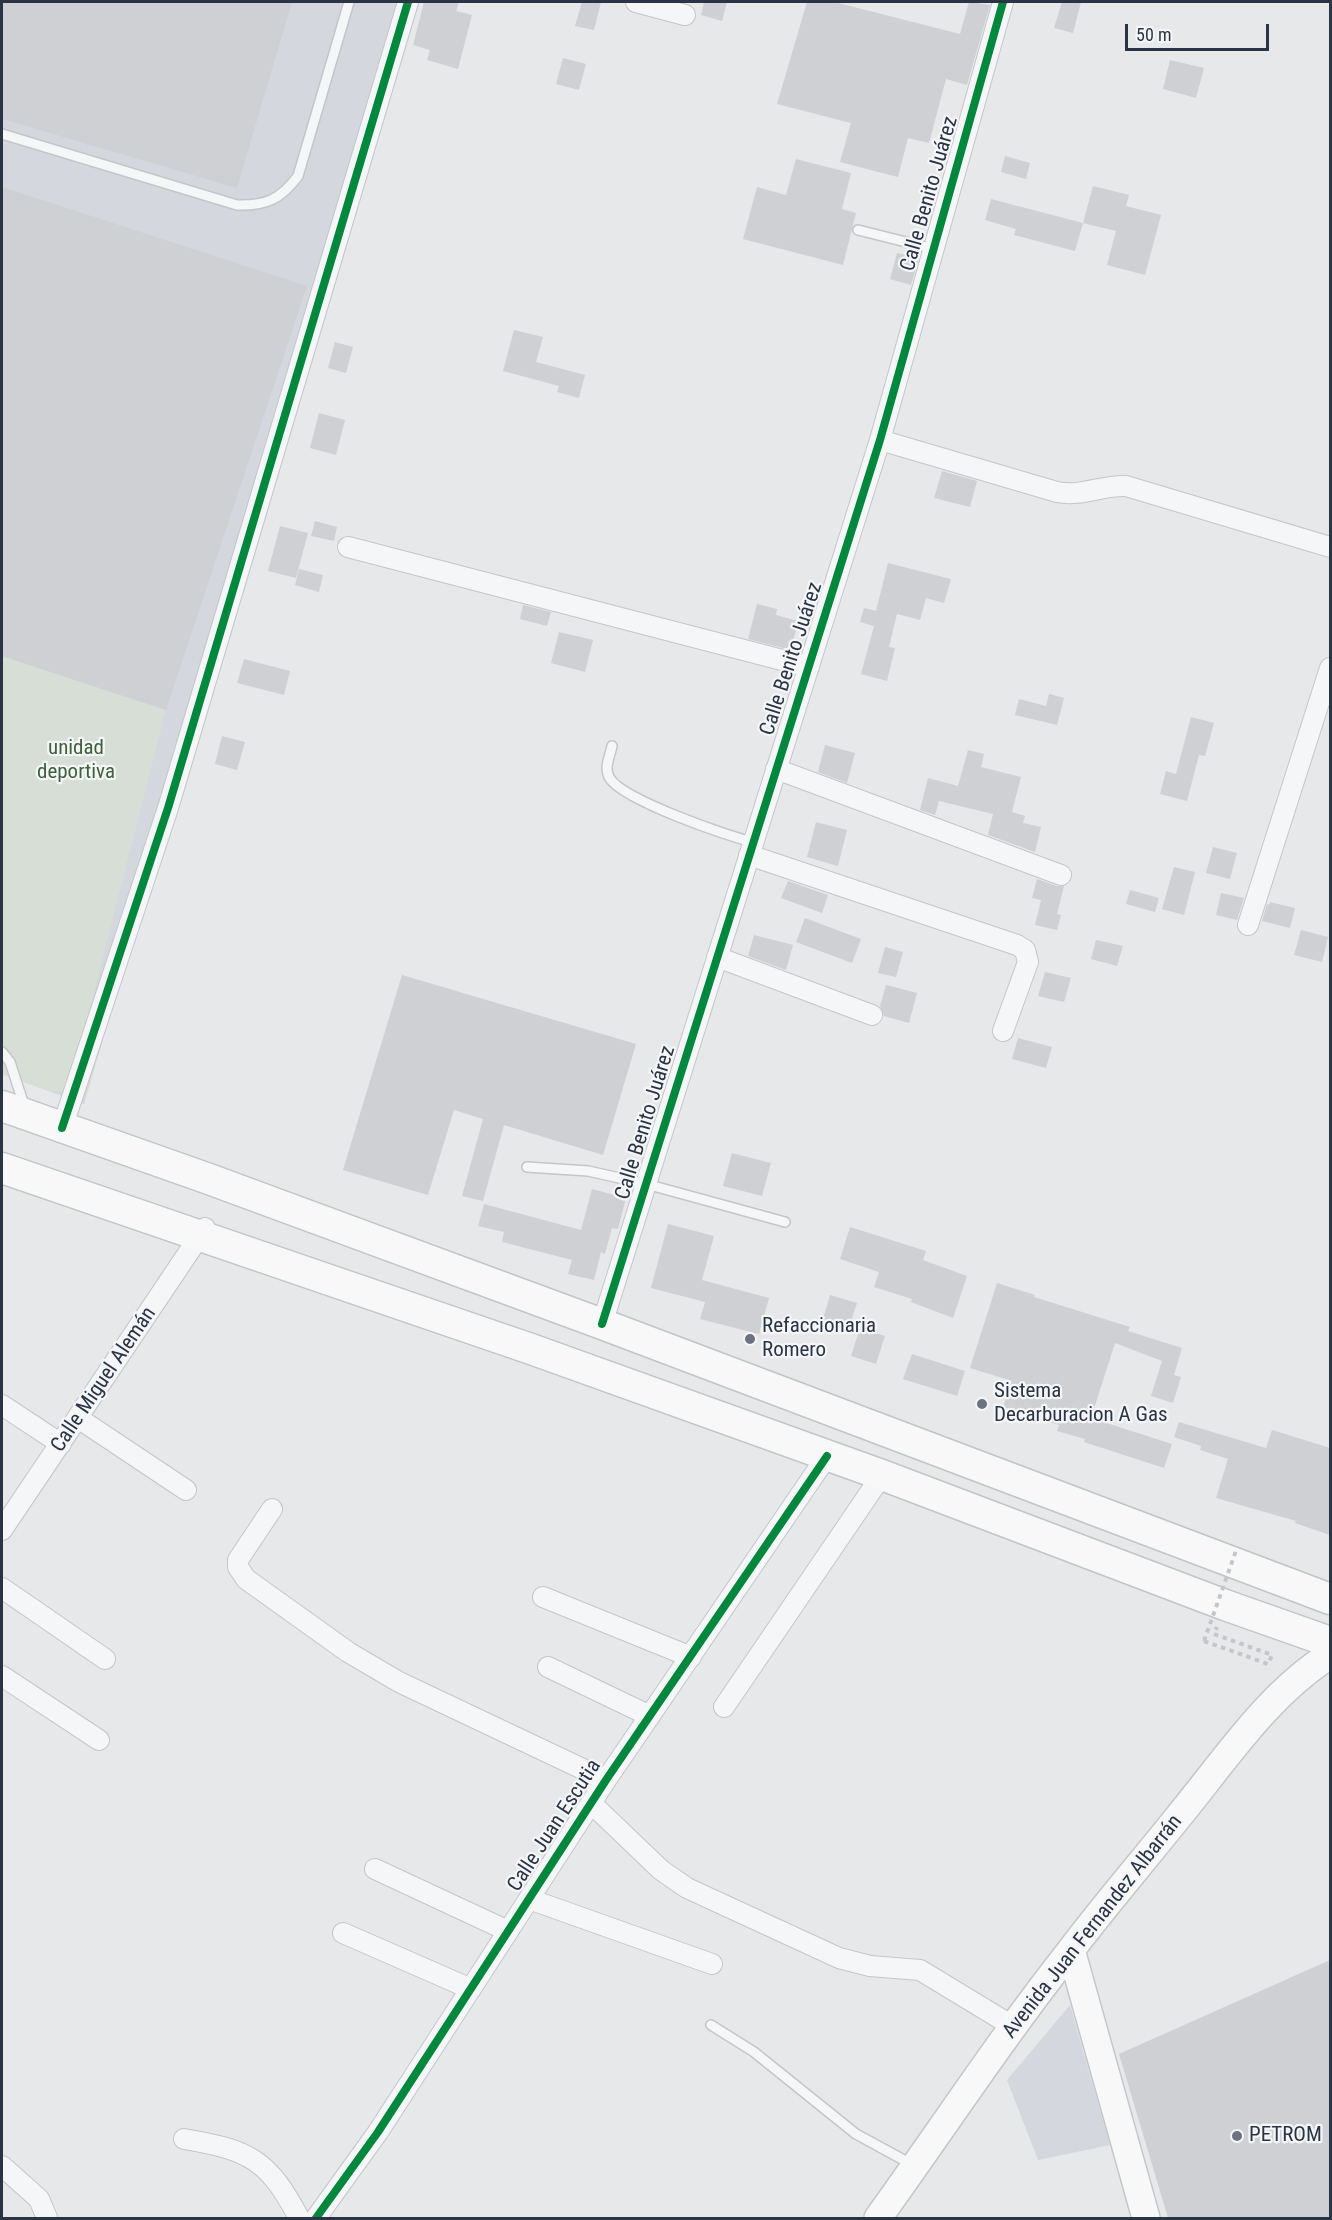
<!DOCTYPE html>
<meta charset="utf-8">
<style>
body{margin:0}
#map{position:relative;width:1332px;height:2220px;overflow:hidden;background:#e6e8ea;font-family:"Roboto Condensed",sans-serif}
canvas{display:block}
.frame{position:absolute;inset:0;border:3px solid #2b3445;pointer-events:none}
.scale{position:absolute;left:1125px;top:24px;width:144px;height:27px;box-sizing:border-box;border:3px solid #2b3445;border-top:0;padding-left:8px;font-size:18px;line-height:21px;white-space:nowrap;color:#2b3445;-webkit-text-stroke:4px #f4f6f9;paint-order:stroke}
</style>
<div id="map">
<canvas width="1332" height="2220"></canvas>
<div class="frame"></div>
<div class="scale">50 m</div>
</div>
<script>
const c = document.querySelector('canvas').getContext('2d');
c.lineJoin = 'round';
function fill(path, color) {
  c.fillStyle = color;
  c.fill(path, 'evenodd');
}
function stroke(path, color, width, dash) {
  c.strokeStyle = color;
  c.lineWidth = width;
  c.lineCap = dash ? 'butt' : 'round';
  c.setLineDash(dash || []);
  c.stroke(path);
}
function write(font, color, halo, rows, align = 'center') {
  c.font = font + ' "Roboto Condensed",sans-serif';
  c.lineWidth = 4.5;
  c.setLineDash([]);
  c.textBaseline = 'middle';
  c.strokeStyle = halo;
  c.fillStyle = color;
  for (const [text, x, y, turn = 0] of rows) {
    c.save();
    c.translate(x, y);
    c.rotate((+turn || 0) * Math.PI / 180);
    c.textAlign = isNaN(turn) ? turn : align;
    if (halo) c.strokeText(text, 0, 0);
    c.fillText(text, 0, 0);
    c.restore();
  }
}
const built = new Path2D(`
 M 2,2 L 408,2 L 84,1104 L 2,1074 Z
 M 1070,2005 L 1110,2145 L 1038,2160 L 1007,2080 Z`);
const green = new Path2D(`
 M 2,656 L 166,710 L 69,1091 L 49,1091 L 2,1074 Z`);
const building = new Path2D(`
 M 2,2 L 292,2 L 237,188 L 2,119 Z
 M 424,2 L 459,2 L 456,11 L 472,15 L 458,69 L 427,60 L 430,50 L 413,45 Z
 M 582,2 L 601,2 L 594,30 L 575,26 Z
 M 704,2 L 727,2 L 722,21 L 701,15 Z
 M 807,2 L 834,2 L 960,34 L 969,2 L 990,5 L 967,85 L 946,79 L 929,143 L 908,138 L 898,177 L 840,162 L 851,123 L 777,104 Z
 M 1062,2 L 1081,2 L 1073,33 L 1054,28 Z
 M 563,58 L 586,64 L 579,90 L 556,84 Z
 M 1170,60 L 1204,68 L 1196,98 L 1163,89 Z
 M 1005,156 L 1030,163 L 1026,179 L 1001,172 Z
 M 796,159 L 851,173 L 842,209 L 856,213 L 843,265 L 743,239 L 757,187 L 786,195 Z
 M 1093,186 L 1129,195 L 1126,206 L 1161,215 L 1145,275 L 1107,265 L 1116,231 L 1083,223 Z
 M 2,187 L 307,286 L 166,710 L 2,656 Z
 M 991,199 L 1083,223 L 1075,251 L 1014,235 L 1016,229 L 985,220 Z
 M 897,253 L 919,258 L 911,285 L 890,279 Z
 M 514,330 L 543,337 L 536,362 L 585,375 L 579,398 L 557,392 L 559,386 L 503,371 Z
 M 335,342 L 353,347 L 346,373 L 328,368 Z
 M 319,413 L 345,420 L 336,455 L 310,448 Z
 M 942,471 L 977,481 L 970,507 L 934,498 Z
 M 315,521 L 337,527 L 334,541 L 311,536 Z
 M 280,526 L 308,533 L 296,578 L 268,571 Z
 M 888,563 L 951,579 L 944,603 L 926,598 L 920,620 L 897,614 L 889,647 L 895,648 L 887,681 L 861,674 L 874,626 L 860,622 L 864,608 L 876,611 Z
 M 299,569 L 323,575 L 319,592 L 295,585 Z
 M 757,604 L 777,609 L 776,615 L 798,621 L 791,650 L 748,639 Z
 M 523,605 L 551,612 L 547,626 L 520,619 Z
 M 559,632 L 593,640 L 585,672 L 551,663 Z
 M 244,659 L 290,671 L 284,695 L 237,683 Z
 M 1049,694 L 1064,698 L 1057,725 L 1015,715 L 1019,699 L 1046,706 Z
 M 1191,717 L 1214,723 L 1205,756 L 1199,755 L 1187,801 L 1160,794 L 1166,771 L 1176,774 Z
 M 222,736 L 245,742 L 237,770 L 215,764 Z
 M 825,745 L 855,753 L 847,783 L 818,772 Z
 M 968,750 L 984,754 L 981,767 L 1021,777 L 1012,812 L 1025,816 L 1023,823 L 1041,827 L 1035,852 L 988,835 L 993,814 L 939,801 L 935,815 L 920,810 L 928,778 L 958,786 Z
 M 816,822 L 847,830 L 838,866 L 807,857 Z
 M 1213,847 L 1237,853 L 1230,879 L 1206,873 Z
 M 1174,867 L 1195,872 L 1184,915 L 1162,909 Z
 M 1037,879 L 1057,886 L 1064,886 L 1057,914 L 1061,915 L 1057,930 L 1035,925 L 1041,900 L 1032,898 Z
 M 788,881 L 828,895 L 822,913 L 781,898 Z
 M 1130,890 L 1159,898 L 1155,912 L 1126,904 Z
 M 1221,893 L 1244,898 L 1237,920 L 1216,915 Z
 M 1270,902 L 1295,908 L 1290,928 L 1262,921 L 1267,904 L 1269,905 Z
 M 805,918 L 861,939 L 852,963 L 796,942 Z
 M 1301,930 L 1328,937 L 1322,962 L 1294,955 Z
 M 754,935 L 793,945 L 786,970 L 748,956 Z
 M 1096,940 L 1123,946 L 1117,966 L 1091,959 Z
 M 885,947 L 903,952 L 896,977 L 878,973 Z
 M 1045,972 L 1071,978 L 1064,1002 L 1038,996 Z
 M 402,975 L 636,1044 L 603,1155 L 504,1125 L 483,1201 L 462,1196 L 483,1119 L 454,1110 L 428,1195 L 343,1170 Z
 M 886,985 L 917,993 L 909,1023 L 884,1016 L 880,1006 Z
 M 1018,1038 L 1052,1047 L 1046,1068 L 1012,1059 Z
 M 732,1153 L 771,1163 L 762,1196 L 723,1186 Z
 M 592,1189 L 626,1198 L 618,1229 L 612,1228 L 605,1254 L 601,1252 L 594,1280 L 568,1274 L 572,1260 L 502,1242 L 504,1232 L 478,1226 L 484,1204 L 581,1230 Z
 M 668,1224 L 714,1236 L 702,1280 L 769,1298 L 759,1334 L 700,1319 L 705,1302 L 651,1288 Z
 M 850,1227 L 926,1251 L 923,1260 L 967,1276 L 953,1318 L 911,1302 L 912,1299 L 874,1287 L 879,1272 L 840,1259 Z
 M 997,1283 L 1035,1295 L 1034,1297 L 1130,1327 L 1128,1331 L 1182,1348 L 1174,1375 L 1181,1377 L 1173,1403 L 1151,1396 L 1162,1361 L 1115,1343 L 1091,1418 L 1172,1444 L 1164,1468 L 1084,1442 L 1085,1439 L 1057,1431 L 1059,1425 L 1003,1407 L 1012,1381 L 970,1368 Z
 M 830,1295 L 857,1303 L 849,1327 L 823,1319 Z
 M 860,1328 L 885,1336 L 876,1364 L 851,1356 Z
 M 912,1354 L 965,1371 L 957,1396 L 903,1379 Z
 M 1179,1422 L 1266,1448 L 1272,1430 L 1330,1448 L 1330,1535 L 1295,1523 L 1296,1521 L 1216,1498 L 1228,1459 L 1200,1450 L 1201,1446 L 1174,1437 Z
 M 1330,1960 L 1330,2218 L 1168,2218 L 1119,2054 Z`);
const path = new Path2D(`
 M 1204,1641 L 1268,1664 L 1272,1655 L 1214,1634 L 1217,1627`);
const lane = new Path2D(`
 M 2,134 L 237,205 C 266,206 281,199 298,176 L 349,2
 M 858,230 L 934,249
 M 612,746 C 610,756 604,767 609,777 C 620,799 727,836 753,842
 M 2,1052 L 10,1062 L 25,1108
 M 527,1167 L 588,1171 L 646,1184 L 785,1222
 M 711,2025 L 754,2052 L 856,2134 L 913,2165`);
const street = new Path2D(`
 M 636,2 L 685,15
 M 880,440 L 1057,492 C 1081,497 1102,485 1126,486 L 1330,547
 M 348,547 L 809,667
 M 776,769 L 1061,875
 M 749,855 L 1017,945 L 1025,950 L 1028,962 L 1003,1031
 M 1248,925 L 1330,668
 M 717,957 L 872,1015
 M 62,1128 L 168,808 L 408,2
 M 602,1324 L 880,440 L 1003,2
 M 2,1405 L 61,1444
 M 78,1418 L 186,1490
 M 272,1509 L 238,1560 L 238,1567 L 246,1579 L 348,1652 L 399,1682 L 606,1780
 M 2,1530 L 205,1228
 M 2,1588 L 105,1659
 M 543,1597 L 691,1657
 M 548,1667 L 650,1716
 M 2,1676 L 99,1740
 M 724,1707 L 882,1475
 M 591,1803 L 661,1870 L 687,1888 L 839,1958 L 870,1966 L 920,1970 L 1014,2027
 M 375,1869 L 508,1931
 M 529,1899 L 712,1964
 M 343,1933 L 471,1989
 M 184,2139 C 249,2150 268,2159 299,2218
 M 2,2166 L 39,2199 L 47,2218
 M 316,2218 L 378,2132 L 606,1780 L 827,1456`);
const secondary = new Path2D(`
 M 1071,1950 L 1146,2218
 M 878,2218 C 942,2129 1003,2036 1071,1950 C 1106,1904 1143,1861 1179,1816 C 1225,1760 1268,1694 1330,1655`);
const primary = new Path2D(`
 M 2,1106 L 209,1179 L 602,1324 L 1330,1599
 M 2,1168 L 531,1349 L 882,1475 L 1225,1605 L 1330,1642`);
const pathBridge = new Path2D(`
 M 1204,1641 L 1237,1548`);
const cycleway = new Path2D(`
 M 62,1128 L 168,808 L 408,2
 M 602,1324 L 880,440 L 1003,2
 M 316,2218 L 378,2132 L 606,1780 L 827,1456`);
const markers = [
 [750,1339,6,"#6c737f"],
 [982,1404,6,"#6c737f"],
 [1237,2136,6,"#6c737f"]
];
const streetNames = [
 ["Calle Benito Juárez",930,194,-74],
 ["Calle Benito Juárez",792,659,-72],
 ["Calle Benito Juárez",646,1123,-73],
 ["Calle Miguel Alemán",104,1380,-56],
 ["Calle Juan Escutia",555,1826,-57],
 ["Avenida Juan Fernandez Albarrán",1093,1927,-52]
];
const parkNames = [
 ["unidad",76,749],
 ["deportiva",76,773]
];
const poiNames = [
 ["Refaccionaria",762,1327],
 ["Romero",762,1351],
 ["Sistema",994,1392],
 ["Decarburacion A Gas",994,1416],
 ["PETROM",1249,2136]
];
fill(built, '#d4d7dd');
fill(green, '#d6ded6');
fill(building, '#ced0d3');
stroke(lane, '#c4c6c8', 12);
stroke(street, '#c4c6c8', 22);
stroke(secondary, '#c4c6c8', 30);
stroke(primary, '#c2c5c8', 33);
stroke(path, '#c5c6ca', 4, [4.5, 4.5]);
stroke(lane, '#f5f6f7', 9);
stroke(street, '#f5f6f7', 20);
stroke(secondary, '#f8f8f8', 27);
stroke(primary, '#f8f8f8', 30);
stroke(pathBridge, '#c5c6ca', 4, [4.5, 4.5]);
stroke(cycleway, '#00873e', 8);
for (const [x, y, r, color] of markers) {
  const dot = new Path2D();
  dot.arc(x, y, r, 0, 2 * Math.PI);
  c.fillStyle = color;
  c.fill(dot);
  stroke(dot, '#f4f6f9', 2);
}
write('21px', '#2b3445', '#f4f6f9', streetNames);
write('21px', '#3f6138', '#f4f6f9', parkNames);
write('21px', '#2b3445', '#f4f6f9', poiNames, 'left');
</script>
